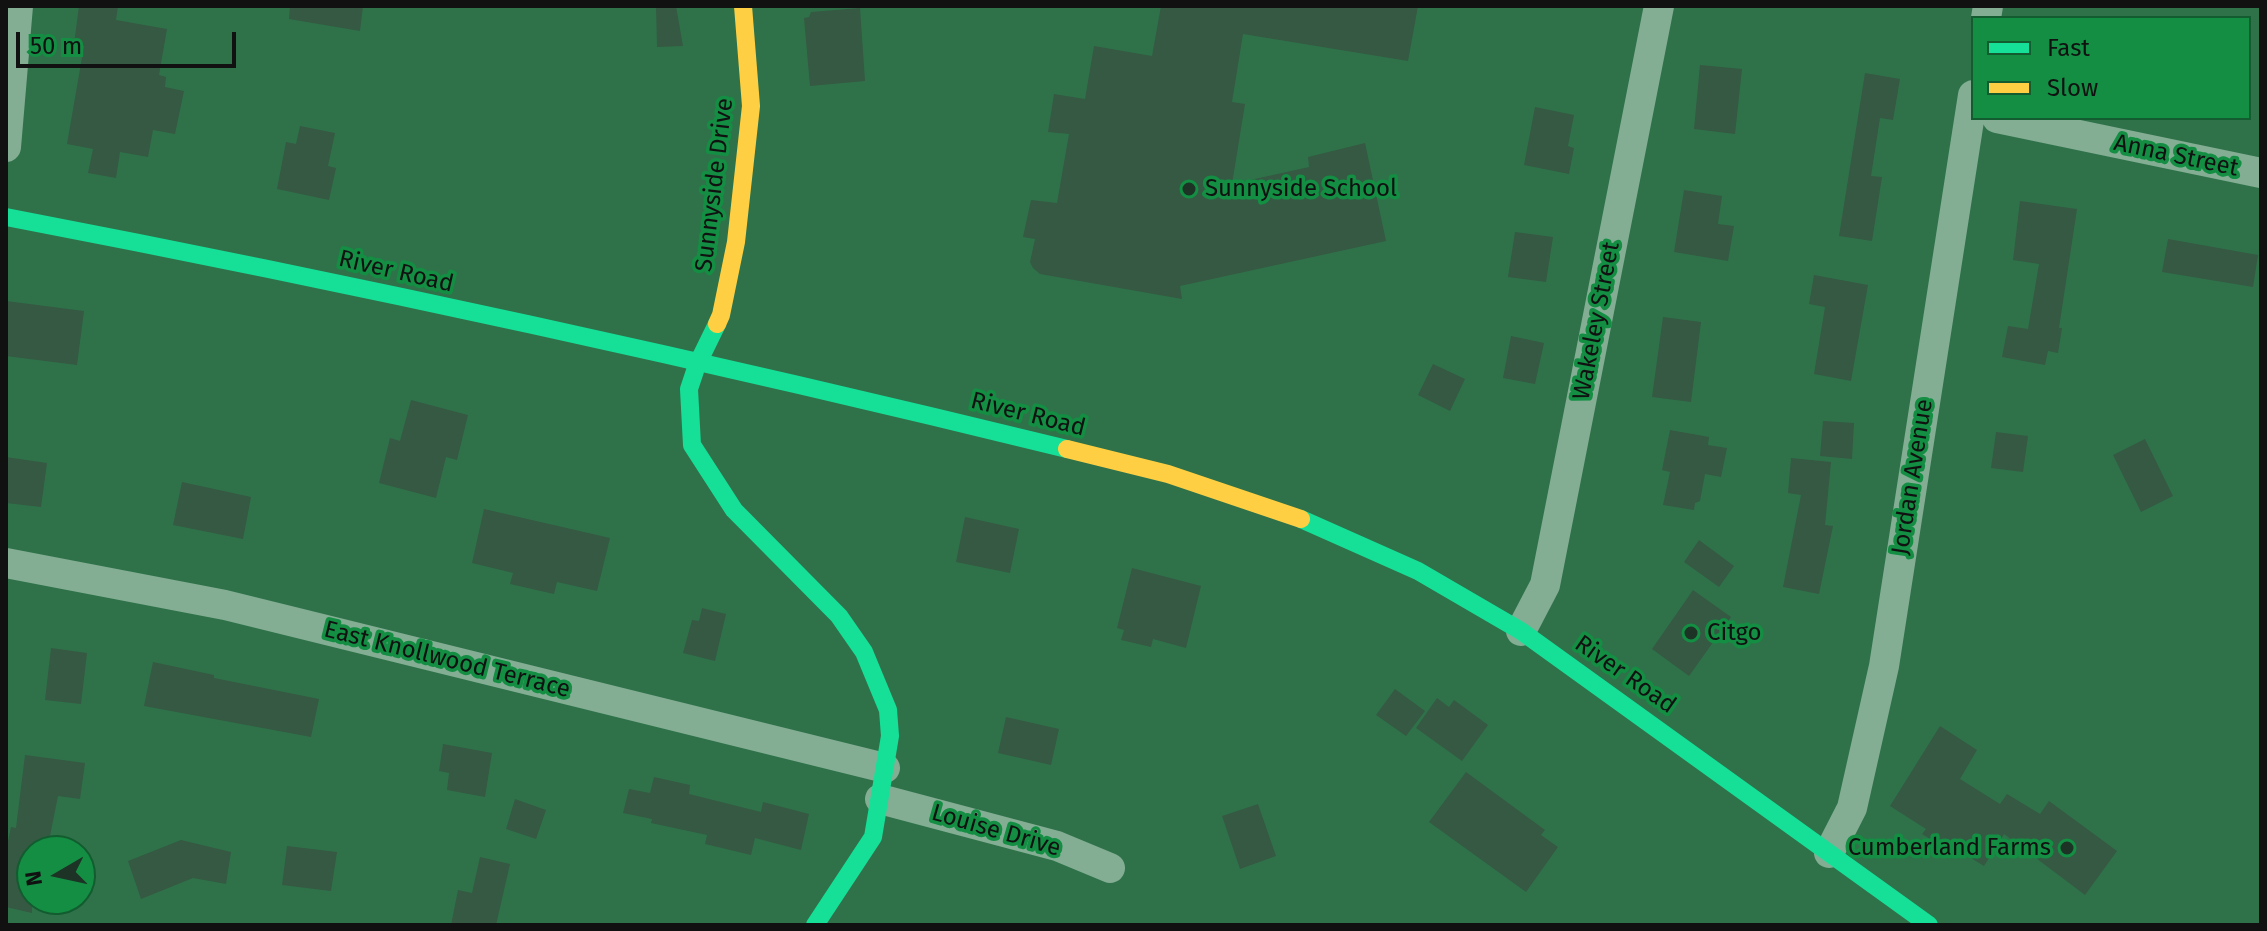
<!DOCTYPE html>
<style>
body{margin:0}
#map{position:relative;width:2267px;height:931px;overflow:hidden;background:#2f7249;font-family:"Fira Sans",sans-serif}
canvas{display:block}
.frame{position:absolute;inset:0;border:8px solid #111;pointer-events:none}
.legend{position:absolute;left:1971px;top:16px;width:280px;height:104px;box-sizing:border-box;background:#138e43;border:2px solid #125c2f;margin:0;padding:10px 14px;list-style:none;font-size:24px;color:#111}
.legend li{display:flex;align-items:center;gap:16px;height:40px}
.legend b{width:40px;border:2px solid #125c2f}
.north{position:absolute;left:16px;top:835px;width:80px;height:80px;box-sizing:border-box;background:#138e43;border:2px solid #125c2f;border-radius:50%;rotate:261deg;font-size:22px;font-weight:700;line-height:32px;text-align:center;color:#111}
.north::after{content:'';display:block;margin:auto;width:28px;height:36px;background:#1c3325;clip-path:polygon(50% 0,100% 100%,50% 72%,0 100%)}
.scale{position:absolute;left:16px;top:32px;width:220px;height:36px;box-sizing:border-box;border:4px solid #111;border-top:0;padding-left:10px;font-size:24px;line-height:28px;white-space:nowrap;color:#111;-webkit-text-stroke:6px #138e43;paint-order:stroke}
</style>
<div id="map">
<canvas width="2267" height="931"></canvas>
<div class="frame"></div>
<ul class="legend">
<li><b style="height:10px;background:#16e098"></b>Fast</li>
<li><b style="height:10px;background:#ffcf43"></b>Slow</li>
</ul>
<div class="north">N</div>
<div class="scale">50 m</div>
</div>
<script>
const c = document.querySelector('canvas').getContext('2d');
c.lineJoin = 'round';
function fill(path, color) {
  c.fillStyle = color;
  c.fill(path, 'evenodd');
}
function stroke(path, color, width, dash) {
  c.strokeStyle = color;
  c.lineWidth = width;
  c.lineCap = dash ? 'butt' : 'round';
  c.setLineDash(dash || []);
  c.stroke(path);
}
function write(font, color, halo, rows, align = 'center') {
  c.font = font + ' "Fira Sans",sans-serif';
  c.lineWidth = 7;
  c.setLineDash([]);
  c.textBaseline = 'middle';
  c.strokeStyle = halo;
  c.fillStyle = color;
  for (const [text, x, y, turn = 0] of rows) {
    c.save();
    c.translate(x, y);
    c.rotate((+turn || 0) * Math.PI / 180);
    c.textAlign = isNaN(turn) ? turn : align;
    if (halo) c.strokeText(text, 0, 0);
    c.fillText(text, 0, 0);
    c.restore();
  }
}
const building = new Path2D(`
 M 79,6 L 118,6 L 116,20 L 167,29 L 159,75 L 166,77 L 165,87 L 184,91 L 175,134 L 153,130 L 148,157 L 120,152 L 116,178 L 88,173 L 93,149 L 67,144 L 84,46 L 74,44 Z
 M 290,6 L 363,6 L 360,31 L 289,19 Z
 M 656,6 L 676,6 L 683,46 L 657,47 Z
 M 1161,6 L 1418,6 L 1408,61 L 1243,34 L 1232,102 L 1245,104 L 1232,184 L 1309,167 L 1308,157 L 1365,143 L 1386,241 L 1180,286 L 1182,299 L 1040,274 L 1033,268 L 1030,262 L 1035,239 L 1023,237 L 1031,200 L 1057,203 L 1069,134 L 1048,132 L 1054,94 L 1085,99 L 1094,46 L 1152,56 Z
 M 860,8 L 865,81 L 810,86 L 804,18 L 809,17 L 811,12 Z
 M 1700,65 L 1742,69 L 1735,134 L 1694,129 Z
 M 1865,73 L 1900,79 L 1893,120 L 1880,118 L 1871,176 L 1882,177 L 1872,241 L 1839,236 Z
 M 1535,107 L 1574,115 L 1568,146 L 1574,148 L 1569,174 L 1524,165 Z
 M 300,126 L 335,133 L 328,166 L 336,168 L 329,200 L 277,189 L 286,142 L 296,144 Z
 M 1684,190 L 1722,196 L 1718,224 L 1734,226 L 1728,261 L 1674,252 Z
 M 2020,201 L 2077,209 L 2059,328 L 2062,328 L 2058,353 L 2048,351 L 2045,365 L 2002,357 L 2008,326 L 2028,329 L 2039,264 L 2013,260 Z
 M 1515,232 L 1553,237 L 1546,282 L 1508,277 Z
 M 2168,239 L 2258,255 L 2253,287 L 2162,272 Z
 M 1814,275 L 1868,285 L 1851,381 L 1814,374 L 1825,307 L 1809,304 Z
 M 6,301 L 84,311 L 77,365 L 6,356 Z
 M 1663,317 L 1701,322 L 1691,402 L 1652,397 Z
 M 1511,336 L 1544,343 L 1535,384 L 1503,378 Z
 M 1433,364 L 1465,379 L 1450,411 L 1418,395 Z
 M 411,400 L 468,415 L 457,460 L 446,457 L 436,498 L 379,483 L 390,438 L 400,441 Z
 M 1823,421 L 1854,423 L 1852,459 L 1820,456 Z
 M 1670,430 L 1709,437 L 1708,445 L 1727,448 L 1721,477 L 1705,474 L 1700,501 L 1695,503 L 1694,510 L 1663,505 L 1670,472 L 1662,470 Z
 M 1996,432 L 2028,436 L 2023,472 L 1991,468 Z
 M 2145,439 L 2173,496 L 2141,512 L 2113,455 Z
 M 6,457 L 47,463 L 41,507 L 6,503 Z
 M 1791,458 L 1831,462 L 1825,525 L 1833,526 L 1819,594 L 1783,587 L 1801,495 L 1788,493 Z
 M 182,482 L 251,497 L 243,539 L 173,525 Z
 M 484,509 L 610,538 L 597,591 L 557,582 L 554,594 L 510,584 L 513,573 L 472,563 Z
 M 965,517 L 1019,529 L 1010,573 L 956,562 Z
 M 1699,540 L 1734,566 L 1719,587 L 1684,562 Z
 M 1132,568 L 1201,586 L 1186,648 L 1153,639 L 1151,647 L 1121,640 L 1124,630 L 1117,628 Z
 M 1693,590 L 1731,617 L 1689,676 L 1652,649 Z
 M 702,608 L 726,614 L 715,661 L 683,653 L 692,620 L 699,621 Z
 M 51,648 L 87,653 L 81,704 L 45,700 Z
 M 153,662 L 214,675 L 214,678 L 319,699 L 311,737 L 144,706 Z
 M 1395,689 L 1425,711 L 1406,736 L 1376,715 Z
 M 1437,698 L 1449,707 L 1454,700 L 1488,725 L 1462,761 L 1416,728 Z
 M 1006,717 L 1059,729 L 1051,765 L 998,753 Z
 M 1940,726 L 1977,750 L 1960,779 L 2000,804 L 2007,794 L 2040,814 L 2049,801 L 2117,851 L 2085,895 L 2004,834 L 1984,866 L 1948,844 L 1945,848 L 1922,834 L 1926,829 L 1890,806 Z
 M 443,744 L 492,753 L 485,797 L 447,790 L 449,773 L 439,771 Z
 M 25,755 L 85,763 L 80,799 L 58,796 L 47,851 L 32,851 L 32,913 L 6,907 L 6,851 L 11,827 L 16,828 Z
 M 1466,772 L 1545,830 L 1541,835 L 1558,847 L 1526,892 L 1429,822 Z
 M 654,777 L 690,785 L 689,794 L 761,812 L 763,802 L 809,814 L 801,850 L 755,838 L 751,855 L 705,844 L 707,835 L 651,823 L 652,819 L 623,813 L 629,789 L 650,793 Z
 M 515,799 L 546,810 L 536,839 L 506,829 Z
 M 1258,804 L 1276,856 L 1240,869 L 1222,816 Z
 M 181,840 L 231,852 L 226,884 L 193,878 L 141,899 L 128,861 Z
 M 287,846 L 337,852 L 331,891 L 282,885 Z
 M 480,857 L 510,864 L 496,925 L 451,925 L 458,890 L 472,893 Z`);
const street = new Path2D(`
 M 1986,18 L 1988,6
 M 1997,118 L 2261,173
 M 6,147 L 18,6
 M 6,563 L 225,605 L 885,768
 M 1521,631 L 1545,585 L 1659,6
 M 880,799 L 1057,846 L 1110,868
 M 1829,853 L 1852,808 L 1884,666 L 1973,95`);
const fast = new Path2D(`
 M 6,217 C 361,285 716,363 1067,449
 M 717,324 L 697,365 L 689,389 L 692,445 L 734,510 L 839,616 L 864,652 L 888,710 L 890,736 L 873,837 L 815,925
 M 1301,519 L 1418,571 L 1521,631 L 1929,925`);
const slow = new Path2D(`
 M 717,324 L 721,315 L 736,242 L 751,106 L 743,6
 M 1067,449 L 1168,474 L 1301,519`);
const markers = [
 [1189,189,8,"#1c3325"],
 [1691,633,8,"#1c3325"],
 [2067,848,8,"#1c3325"]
];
const streetNames = [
 ["Anna Street",2176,156,12],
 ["Sunnyside Drive",715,185,-83],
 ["River Road",396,272,13],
 ["Wakeley Street",1597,321,-79],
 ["River Road",1028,415,14],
 ["Jordan Avenue",1913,477,-81],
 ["East Knollwood Terrace",447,660,14],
 ["River Road",1625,675,35],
 ["Louise Drive",996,831,16]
];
const poiNames = [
 ["Sunnyside School",1205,189],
 ["Citgo",1707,633],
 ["Cumberland Farms",2051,848,"right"]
];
fill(building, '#355943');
stroke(street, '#83ae94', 30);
stroke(fast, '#16e098', 18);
stroke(slow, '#ffcf43', 18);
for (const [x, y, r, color] of markers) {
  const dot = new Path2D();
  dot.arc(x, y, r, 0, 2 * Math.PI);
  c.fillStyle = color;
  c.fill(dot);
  stroke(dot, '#138e43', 3);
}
write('24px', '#111', '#138e43', streetNames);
write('24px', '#111', '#138e43', poiNames, 'left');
</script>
